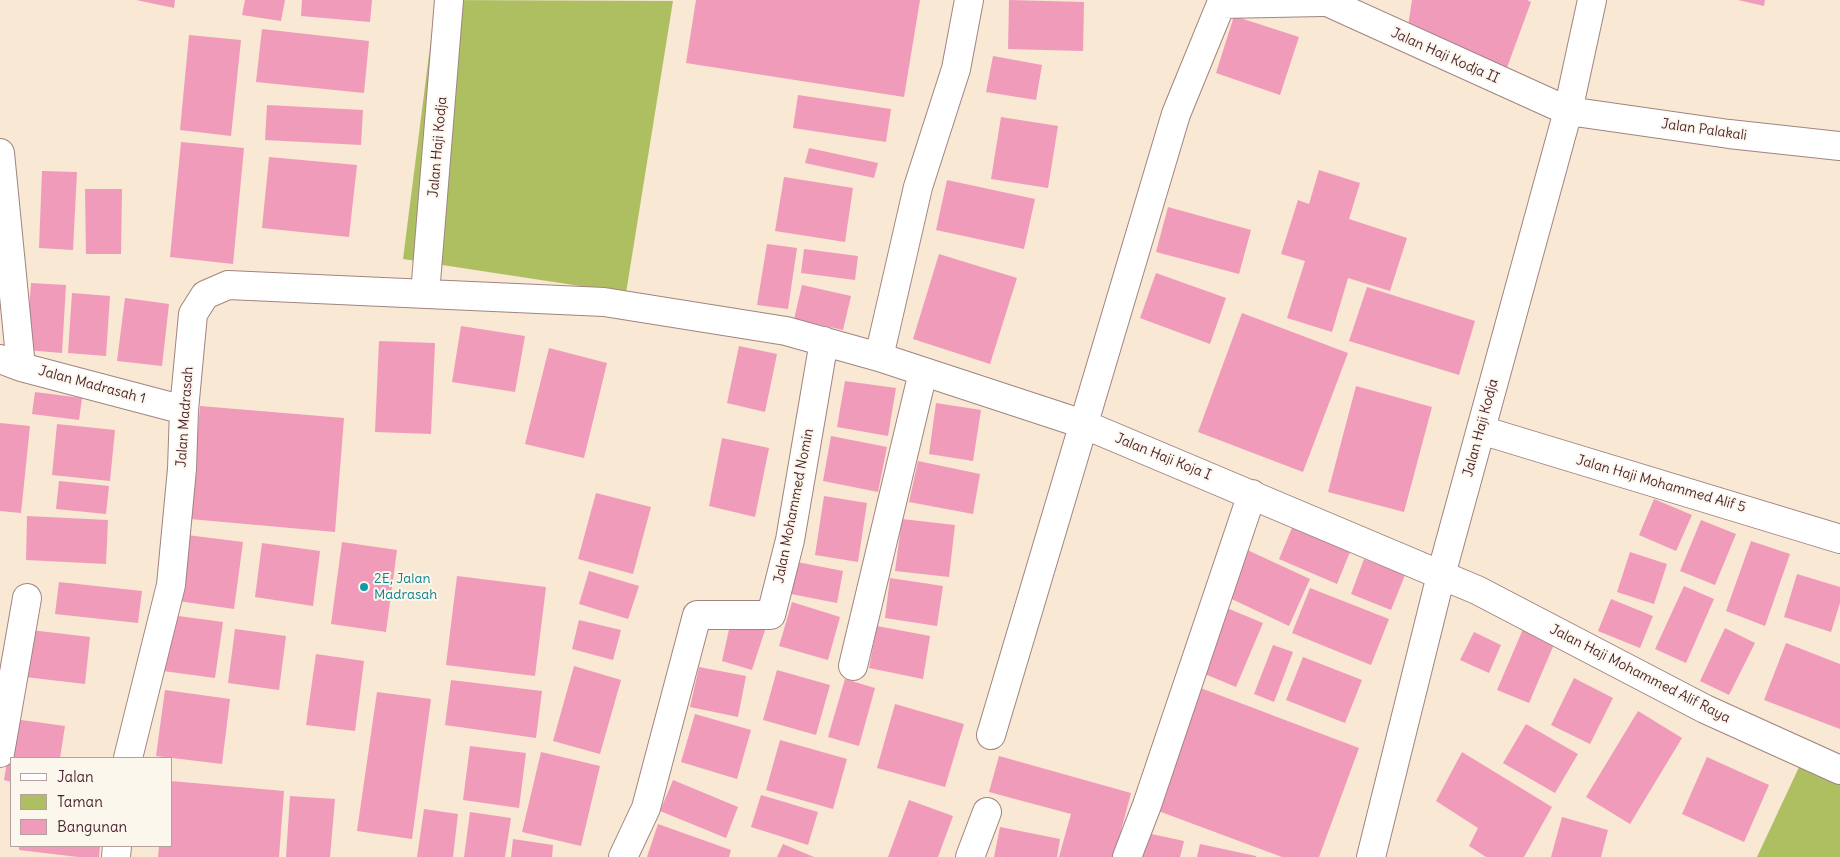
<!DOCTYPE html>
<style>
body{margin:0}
#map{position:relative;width:1840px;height:857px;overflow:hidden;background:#f8e8d4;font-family:Delius,sans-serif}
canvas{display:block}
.legend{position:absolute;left:10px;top:757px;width:162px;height:90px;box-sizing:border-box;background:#fbf7ec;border:1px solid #b4a19f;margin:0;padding:6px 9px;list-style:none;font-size:15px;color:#4a1f2b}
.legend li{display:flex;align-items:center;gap:10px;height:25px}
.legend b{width:25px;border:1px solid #b4a19f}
</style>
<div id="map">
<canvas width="1840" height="857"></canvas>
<ul class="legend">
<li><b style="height:6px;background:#fff"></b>Jalan</li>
<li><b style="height:14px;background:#aebf62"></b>Taman</li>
<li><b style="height:14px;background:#f19bbb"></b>Bangunan</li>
</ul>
</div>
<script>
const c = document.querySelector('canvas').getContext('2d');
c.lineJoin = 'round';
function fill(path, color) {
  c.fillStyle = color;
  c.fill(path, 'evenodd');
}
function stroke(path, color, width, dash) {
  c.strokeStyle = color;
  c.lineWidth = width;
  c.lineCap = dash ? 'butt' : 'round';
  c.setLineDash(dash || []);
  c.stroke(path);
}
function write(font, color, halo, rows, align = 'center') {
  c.font = font + ' Delius,sans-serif';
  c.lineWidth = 4;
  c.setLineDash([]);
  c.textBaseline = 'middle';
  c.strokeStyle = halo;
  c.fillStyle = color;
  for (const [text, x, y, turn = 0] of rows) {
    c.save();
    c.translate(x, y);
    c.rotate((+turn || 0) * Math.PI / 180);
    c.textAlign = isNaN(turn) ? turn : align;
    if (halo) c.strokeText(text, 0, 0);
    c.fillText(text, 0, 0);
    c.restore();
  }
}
const green = new Path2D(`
 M 436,0 L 673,1 L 626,293 L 403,259 Z
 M 1800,765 L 1840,784 L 1840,857 L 1757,857 Z`);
const building = new Path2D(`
 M 136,0 L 175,0 L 174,8 Z
 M 245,0 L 285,0 L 281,21 L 242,15 Z
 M 302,0 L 372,0 L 370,22 L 301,16 Z
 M 696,0 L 920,0 L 904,97 L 686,63 Z
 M 1009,0 L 1084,2 L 1083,51 L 1008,49 Z
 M 1412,0 L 1527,0 L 1531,2 L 1505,73 L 1408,26 Z
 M 1738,0 L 1765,0 L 1764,6 Z
 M 1234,16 L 1299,37 L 1280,95 L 1216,73 Z
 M 262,29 L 369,41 L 364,93 L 256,82 Z
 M 189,35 L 241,40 L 231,136 L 180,130 Z
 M 993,56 L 1042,65 L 1036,100 L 986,92 Z
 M 798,95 L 891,109 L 886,142 L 793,128 Z
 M 267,105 L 363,110 L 361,145 L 265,140 Z
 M 1001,117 L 1058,126 L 1048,188 L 991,179 Z
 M 181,142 L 244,148 L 233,264 L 170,257 Z
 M 809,148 L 878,163 L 874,178 L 805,163 Z
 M 269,157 L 357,165 L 349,237 L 262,228 Z
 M 1319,170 L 1360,183 L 1349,219 L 1407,238 L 1390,291 L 1348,278 L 1332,332 L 1287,318 L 1305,261 L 1281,254 L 1298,200 L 1309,204 Z
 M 42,171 L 77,172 L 73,250 L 39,248 Z
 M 784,177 L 853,188 L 845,242 L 775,231 Z
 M 947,180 L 1035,199 L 1024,249 L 936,230 Z
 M 85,189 L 122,189 L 121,254 L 86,254 Z
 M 1168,207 L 1251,230 L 1239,274 L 1156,252 Z
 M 767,244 L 797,248 L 788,309 L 757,305 Z
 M 804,249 L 858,256 L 855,280 L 801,273 Z
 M 939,254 L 1017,278 L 990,364 L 913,339 Z
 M 1156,273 L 1226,298 L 1210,344 L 1140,318 Z
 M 31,283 L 66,285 L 62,353 L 26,350 Z
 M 802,285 L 851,296 L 843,330 L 794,319 Z
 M 1367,287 L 1475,321 L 1459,375 L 1349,341 Z
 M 72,293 L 110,296 L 106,356 L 68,353 Z
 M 125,298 L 169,304 L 162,366 L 117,361 Z
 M 1242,313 L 1348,353 L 1303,472 L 1198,432 Z
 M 461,326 L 525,336 L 515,392 L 452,382 Z
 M 379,341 L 435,343 L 431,434 L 375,432 Z
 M 739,346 L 777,354 L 765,412 L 727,403 Z
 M 549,348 L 607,363 L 584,458 L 525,444 Z
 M 845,381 L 896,388 L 888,436 L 837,427 Z
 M 1356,386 L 1432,407 L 1404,512 L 1328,492 Z
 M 35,392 L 82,398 L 79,420 L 32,414 Z
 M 936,403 L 981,410 L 973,461 L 929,454 Z
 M 200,406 L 344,418 L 335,532 L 190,519 Z
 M 0,423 L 30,426 L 21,513 L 0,511 Z
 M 57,424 L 115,430 L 110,481 L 52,475 Z
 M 831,436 L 887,447 L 878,492 L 823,481 Z
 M 722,438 L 769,448 L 755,517 L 709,506 Z
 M 918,461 L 980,474 L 973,514 L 909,502 Z
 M 59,481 L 109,486 L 106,514 L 56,509 Z
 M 596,493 L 651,507 L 633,574 L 578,559 Z
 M 824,496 L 867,503 L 858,562 L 815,555 Z
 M 1654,499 L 1692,515 L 1676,551 L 1639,535 Z
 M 27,516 L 108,520 L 106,564 L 26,560 Z
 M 902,519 L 955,525 L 949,577 L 895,571 Z
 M 1701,520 L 1736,534 L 1715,585 L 1680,571 Z
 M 1294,523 L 1352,547 L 1337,584 L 1279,559 Z
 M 187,535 L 243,542 L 234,609 L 178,601 Z
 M 1751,541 L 1790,554 L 1765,626 L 1726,611 Z
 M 342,542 L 397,550 L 386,632 L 331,624 Z
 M 262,543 L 320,551 L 313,606 L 255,597 Z
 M 1243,548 L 1310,579 L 1289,626 L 1221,594 Z
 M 1630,552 L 1667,564 L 1654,604 L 1617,592 Z
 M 1364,559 L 1405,575 L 1391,610 L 1351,594 Z
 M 792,561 L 843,571 L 837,603 L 786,593 Z
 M 589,571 L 639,586 L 628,619 L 579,604 Z
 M 1797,574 L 1840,587 L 1840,603 L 1831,632 L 1784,617 Z
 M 457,576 L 546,587 L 535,676 L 446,665 Z
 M 890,578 L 943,586 L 937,626 L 885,618 Z
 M 59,582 L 142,591 L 138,623 L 55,614 Z
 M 1684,586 L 1714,599 L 1686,663 L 1655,649 Z
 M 1310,588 L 1389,619 L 1371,665 L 1292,633 Z
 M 1611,599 L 1653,616 L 1640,648 L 1598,631 Z
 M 792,602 L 840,617 L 828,660 L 779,646 Z
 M 1222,606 L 1263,623 L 1236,687 L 1195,670 Z
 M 171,615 L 223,622 L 215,678 L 163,671 Z
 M 579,620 L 621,630 L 613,660 L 572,649 Z
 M 1526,622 L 1558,635 L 1529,703 L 1497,690 Z
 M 730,625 L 766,627 L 752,670 L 722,661 Z
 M 877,626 L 930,636 L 923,679 L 869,668 Z
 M 1725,628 L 1755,643 L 1729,695 L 1700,681 Z
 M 235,629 L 286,636 L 279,690 L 228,683 Z
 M 31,630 L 90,637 L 85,684 L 25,677 Z
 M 1474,632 L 1501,645 L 1489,673 L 1460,660 Z
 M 1786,643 L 1840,664 L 1840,729 L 1764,700 Z
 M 1273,645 L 1293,652 L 1274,702 L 1254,694 Z
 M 316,654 L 364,661 L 355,731 L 306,725 Z
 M 1303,657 L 1362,680 L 1345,723 L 1286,700 Z
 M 574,666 L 621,680 L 600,754 L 553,741 Z
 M 699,667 L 746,676 L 738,717 L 690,707 Z
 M 777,670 L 830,685 L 816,735 L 763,720 Z
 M 1574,678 L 1613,698 L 1590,744 L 1551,725 Z
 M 845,679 L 875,688 L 859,746 L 828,737 Z
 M 451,680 L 542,691 L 536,738 L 445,725 Z
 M 1198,687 L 1359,748 L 1319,857 L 1282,857 L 1153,809 Z
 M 165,690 L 230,699 L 222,764 L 156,756 Z
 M 377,692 L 431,699 L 412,839 L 357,831 Z
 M 895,704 L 964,724 L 945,787 L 877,768 Z
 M 1638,711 L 1682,738 L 1630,824 L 1586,797 Z
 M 695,714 L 751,730 L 737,779 L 681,762 Z
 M 14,719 L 65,726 L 60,758 L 11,758 L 11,782 L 4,780 Z
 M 1526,724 L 1578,754 L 1555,793 L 1503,763 Z
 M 780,740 L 847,759 L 833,809 L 766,790 Z
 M 470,746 L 526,753 L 519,808 L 463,800 Z
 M 541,752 L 600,766 L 581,846 L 522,832 Z
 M 1462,752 L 1552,807 L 1524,857 L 1486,857 L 1469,846 L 1478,828 L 1436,801 Z
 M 999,756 L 1131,793 L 1114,857 L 1059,857 L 1071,814 L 989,792 Z
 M 1707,757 L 1769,785 L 1744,842 L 1682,814 Z
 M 673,780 L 738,807 L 726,838 L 660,811 Z
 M 171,781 L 284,791 L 279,857 L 158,857 L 159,846 L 171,846 Z
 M 761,795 L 818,812 L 808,845 L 751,827 Z
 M 290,796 L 335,799 L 330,857 L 286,857 Z
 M 909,800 L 953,816 L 938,857 L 888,857 Z
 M 424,809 L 458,814 L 453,857 L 417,857 Z
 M 470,812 L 511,818 L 505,857 L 464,857 Z
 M 1562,817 L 1608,830 L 1601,857 L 1551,857 Z
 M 658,824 L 731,850 L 729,857 L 647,857 Z
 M 1000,827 L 1060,839 L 1057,857 L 994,857 Z
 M 1142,832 L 1184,841 L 1180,857 L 1137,857 Z
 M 513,839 L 553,845 L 552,857 L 511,857 Z
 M 783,844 L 814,857 L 777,857 Z
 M 1200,844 L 1256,856 L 1256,857 L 1197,857 Z
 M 19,846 L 100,846 L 99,857 L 78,857 L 19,850 Z`);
const minor = new Path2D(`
 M 1323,0 L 1568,111 L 1729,134 L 1840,146
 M 0,153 L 21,367
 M 425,294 L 449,0
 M 879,357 L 918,187 L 956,69 L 969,0
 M 0,359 L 21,367 L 184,410
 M 1481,430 L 1840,539
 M 853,666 L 923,372
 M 991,735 L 1176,114 L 1221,4 L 1323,2
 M 0,753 L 27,598
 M 128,758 L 171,585 L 182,469 L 184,410 L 193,314 L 205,295 L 228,285 L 604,302 L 786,331 L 879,357 L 1083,424 L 1441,575 L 1477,590 L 1705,709 L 1840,770
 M 116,857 L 117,846
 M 623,857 L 646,808 L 697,615 L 771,615 L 790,540 L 824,341
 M 970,857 L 987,812
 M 1127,857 L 1147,805 L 1252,494
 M 1371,857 L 1441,575 L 1568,111 L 1592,0`);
const markers = [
 [364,587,5,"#0f9aa8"]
];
const streetNames = [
 ["Jalan Haji Kodja II",1445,56,24],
 ["Jalan Palakali",1704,130,8],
 ["Jalan Haji Kodja",438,147,-85],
 ["Jalan Madrasah 1",92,385,15],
 ["Jalan Madrasah",185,417,-86],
 ["Jalan Haji Kodja",1481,428,-75],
 ["Jalan Haji Koja I",1163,457,22],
 ["Jalan Haji Mohammed Alif 5",1661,484,16],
 ["Jalan Mohammed Nomin",794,506,-79],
 ["Jalan Haji Mohammed Alif Raya",1640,674,27]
];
const cultureNames = [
 ["2E, Jalan",374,579],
 ["Madrasah",374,595]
];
fill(green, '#aebf62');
fill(building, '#f19bbb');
stroke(minor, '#a18480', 30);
stroke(minor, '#fff', 28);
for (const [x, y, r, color] of markers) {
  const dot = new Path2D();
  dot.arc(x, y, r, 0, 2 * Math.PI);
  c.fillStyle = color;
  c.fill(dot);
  stroke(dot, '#fbf7ec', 2);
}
write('14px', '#4a1f2b', '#fbf7ec', streetNames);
write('14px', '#0d838f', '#fbf7ec', cultureNames, 'left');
</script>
